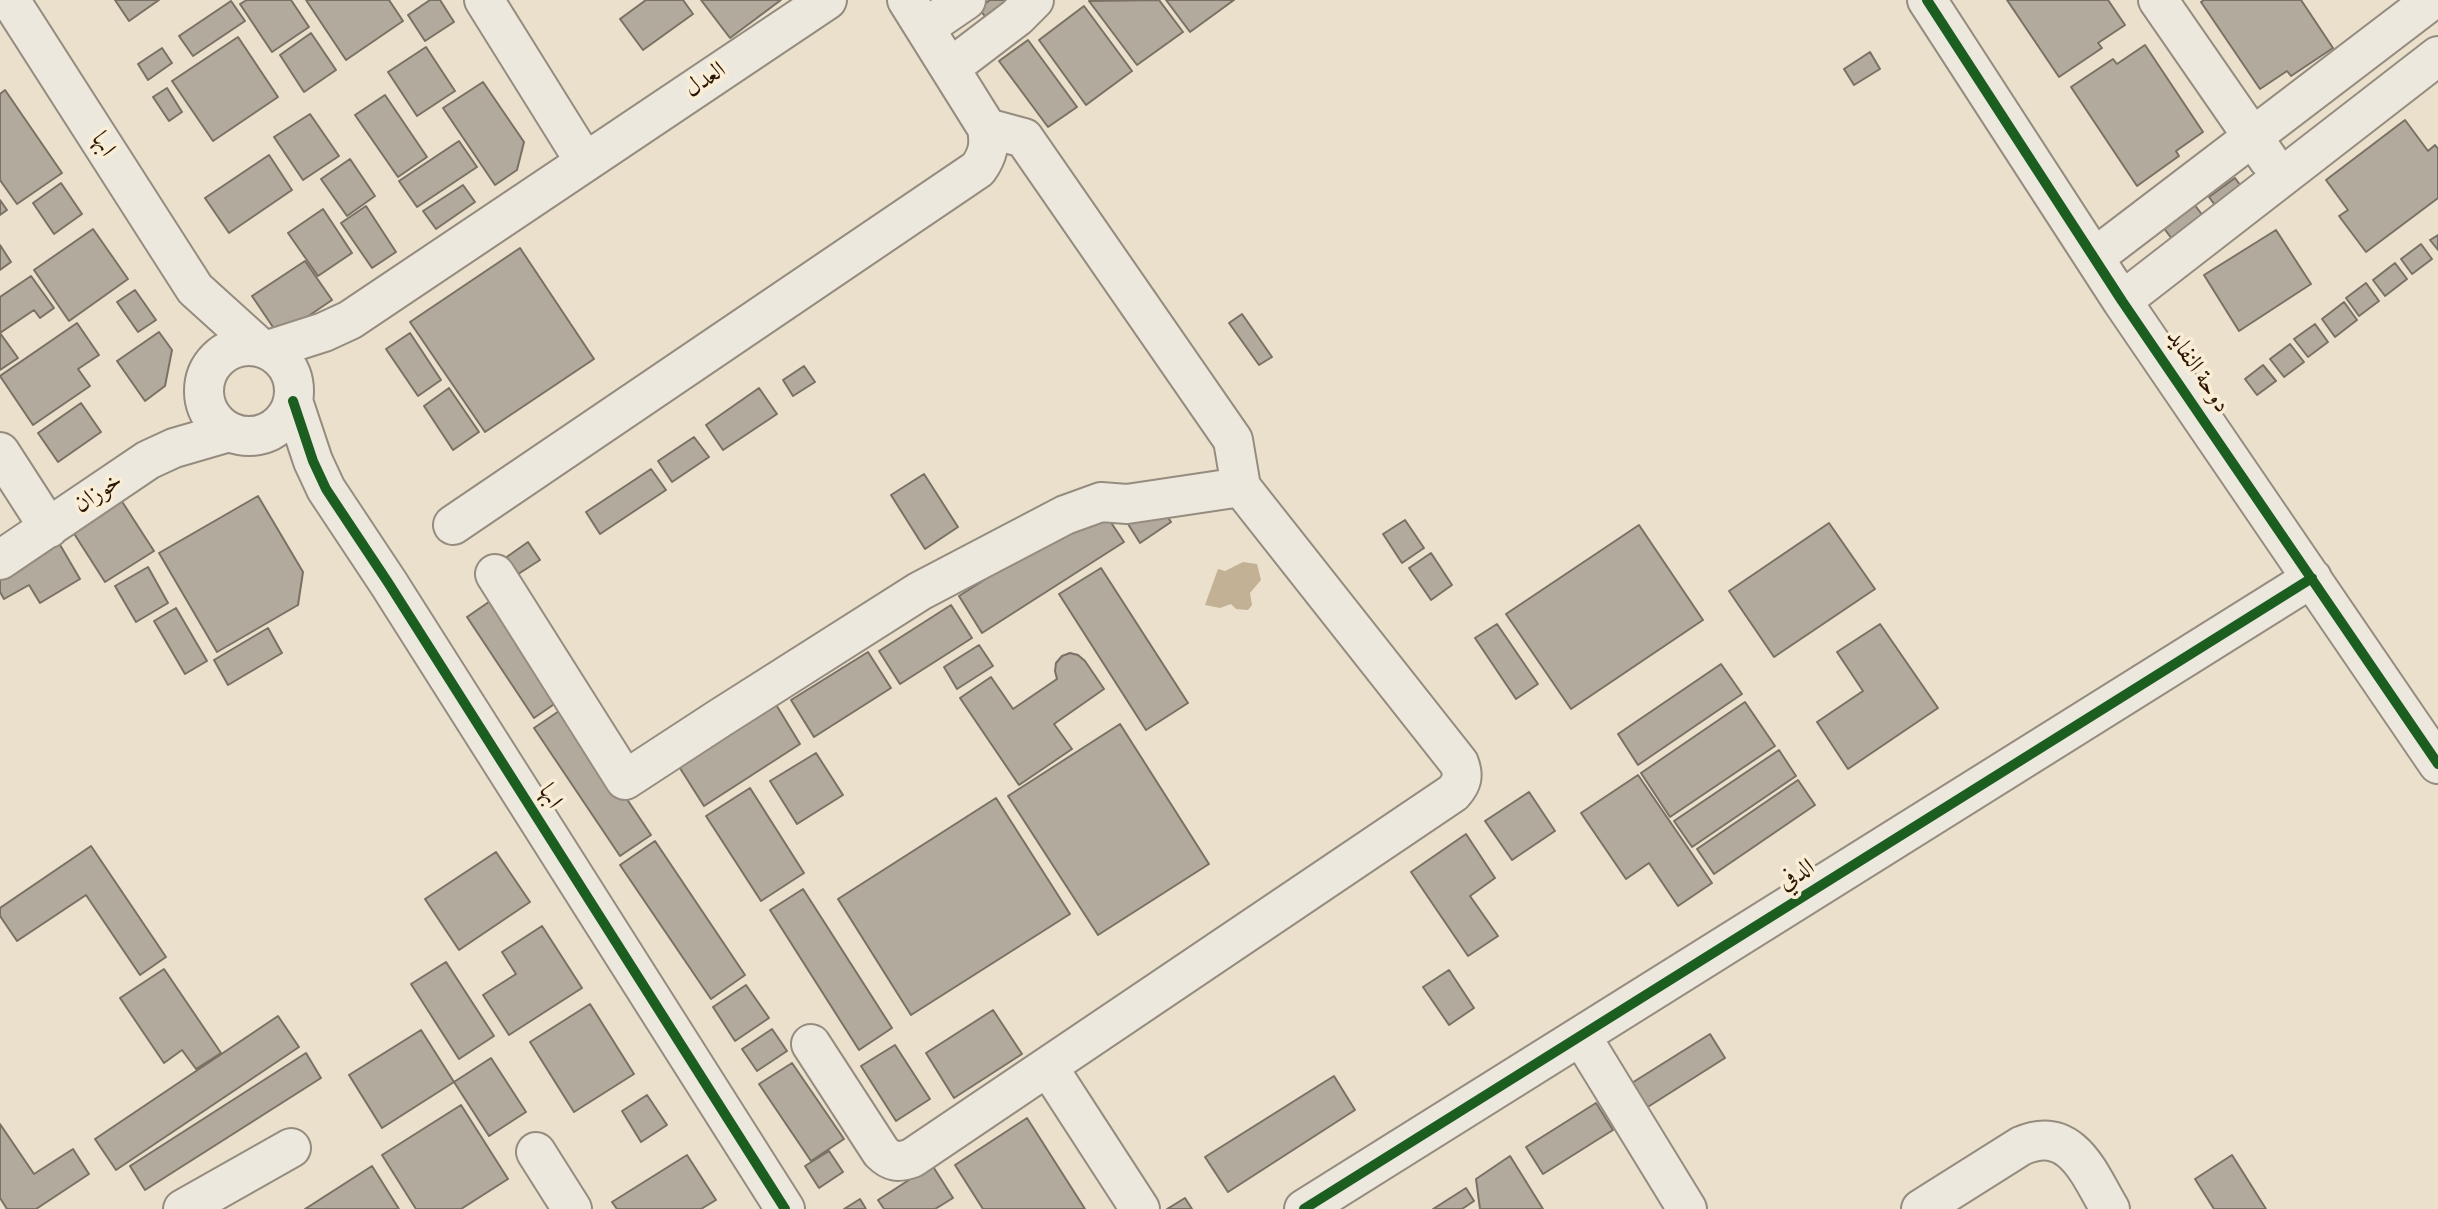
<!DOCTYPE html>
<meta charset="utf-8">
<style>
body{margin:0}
canvas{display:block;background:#eae0cc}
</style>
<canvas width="2438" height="1209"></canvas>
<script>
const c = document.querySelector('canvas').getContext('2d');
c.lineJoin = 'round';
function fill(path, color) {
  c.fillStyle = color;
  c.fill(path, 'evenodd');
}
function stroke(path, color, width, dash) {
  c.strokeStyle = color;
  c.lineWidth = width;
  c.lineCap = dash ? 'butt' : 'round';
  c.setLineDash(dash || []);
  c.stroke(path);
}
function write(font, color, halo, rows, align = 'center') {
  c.font = font + ' "IM FELL Double Pica",Amiri,serif';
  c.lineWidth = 7;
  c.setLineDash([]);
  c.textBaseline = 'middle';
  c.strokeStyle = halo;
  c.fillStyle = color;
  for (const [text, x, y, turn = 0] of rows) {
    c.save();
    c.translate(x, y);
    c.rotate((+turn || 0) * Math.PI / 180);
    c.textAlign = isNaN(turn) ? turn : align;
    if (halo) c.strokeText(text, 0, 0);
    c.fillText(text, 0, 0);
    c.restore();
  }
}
const water = new Path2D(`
 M 1243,562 L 1257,564 L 1261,580 L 1250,593 L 1252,605 L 1248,610 L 1236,609 L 1231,604 L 1220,608 L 1205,605 L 1218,569 L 1225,571 Z`);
const building = new Path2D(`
 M 115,0 L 159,0 L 129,21 Z
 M 247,0 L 291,0 L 309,27 L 272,52 L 240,4 Z
 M 306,0 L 389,0 L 403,21 L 346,60 Z
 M 430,0 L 440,0 L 454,22 L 425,41 L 408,15 Z
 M 646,0 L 683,0 L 693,14 L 643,50 L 620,19 Z
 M 701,0 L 781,0 L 730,38 Z
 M 990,0 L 1018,0 L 991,25 L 979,8 Z
 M 1159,0 L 1183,32 L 1137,65 L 1089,1 Z
 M 1166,0 L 1234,0 L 1190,32 Z
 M 2007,0 L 2108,0 L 2125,25 L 2098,43 L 2102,48 L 2059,77 Z
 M 2204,0 L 2301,0 L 2333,48 L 2291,76 L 2287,71 L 2260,89 L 2201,2 Z
 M 231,1 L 245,21 L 193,56 L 179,36 Z
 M 1084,6 L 1132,71 L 1086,105 L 1039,40 Z
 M 311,33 L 336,70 L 304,92 L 280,55 Z
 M 238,37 L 278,97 L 213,141 L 172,81 Z
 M 1028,40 L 1077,107 L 1048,127 L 999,61 Z
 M 2145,45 L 2203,132 L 2176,151 L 2179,156 L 2137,186 L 2071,87 L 2113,59 L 2117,64 Z
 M 426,47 L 455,91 L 417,116 L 388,72 Z
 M 162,48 L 172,63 L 148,80 L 138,64 Z
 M 1870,52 L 1880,69 L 1854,85 L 1844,69 Z
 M 483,82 L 524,142 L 517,170 L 495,185 L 443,108 Z
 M 167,88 L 182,112 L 169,121 L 153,97 Z
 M 5,90 L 62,173 L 17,204 L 0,180 L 0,94 Z
 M 385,95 L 427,157 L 398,177 L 355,115 Z
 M 310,114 L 339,156 L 303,180 L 274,137 Z
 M 2405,120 L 2428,151 L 2435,145 L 2438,149 L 2438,198 L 2366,252 L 2339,216 L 2348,210 L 2326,180 Z
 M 459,141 L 477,167 L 417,207 L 399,181 Z
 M 269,155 L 292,190 L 229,233 L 205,198 Z
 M 350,159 L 375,196 L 347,216 L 321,179 Z
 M 2235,178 L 2246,193 L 2220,212 L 2209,197 Z
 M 61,183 L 82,214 L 54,234 L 33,203 Z
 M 463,185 L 475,202 L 436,229 L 423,211 Z
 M 0,200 L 7,210 L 0,215 Z
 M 2194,204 L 2209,224 L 2178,247 L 2163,227 Z
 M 366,206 L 396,252 L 372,268 L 341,223 Z
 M 323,209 L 352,253 L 318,276 L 288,233 Z
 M 93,229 L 128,279 L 69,321 L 34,270 Z
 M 2276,230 L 2311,284 L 2239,331 L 2204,275 Z
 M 2438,235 L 2438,250 L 2430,240 Z
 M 2421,244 L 2432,259 L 2412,274 L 2401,259 Z
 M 0,245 L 11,262 L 0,270 Z
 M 520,248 L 594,359 L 485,432 L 410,322 Z
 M 305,261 L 332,300 L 279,336 L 252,296 Z
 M 2395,263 L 2407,279 L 2385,296 L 2373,280 Z
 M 31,276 L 54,308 L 40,318 L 34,310 L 0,333 L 18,358 L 0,370 L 0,297 Z
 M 2366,283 L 2379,301 L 2359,316 L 2346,298 Z
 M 135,290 L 156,320 L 138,332 L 117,302 Z
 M 2344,302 L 2357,320 L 2335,337 L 2322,319 Z
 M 1242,314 L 1272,357 L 1259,365 L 1229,323 Z
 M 77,323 L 99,355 L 78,369 L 90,386 L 33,425 L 0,376 Z
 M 2315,324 L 2328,342 L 2308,357 L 2294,339 Z
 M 159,332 L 172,350 L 165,386 L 145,401 L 117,361 Z
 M 410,333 L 441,380 L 418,396 L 386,349 Z
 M 2290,344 L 2304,362 L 2284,377 L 2270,359 Z
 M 2263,365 L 2276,381 L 2257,395 L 2245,379 Z
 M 804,366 L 815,382 L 793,396 L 783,380 Z
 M 449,388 L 479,432 L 453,450 L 424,406 Z
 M 759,388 L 777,414 L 723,450 L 706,425 Z
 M 81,403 L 101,432 L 58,462 L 38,433 Z
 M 694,437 L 709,457 L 672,482 L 658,461 Z
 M 651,469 L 666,490 L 600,534 L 586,512 Z
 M 924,474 L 958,527 L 925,549 L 891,495 Z
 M 258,496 L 303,572 L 298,605 L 217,652 L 159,553 Z
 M 121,500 L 154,551 L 105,582 L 73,532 Z
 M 1159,504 L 1171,522 L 1140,543 L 1128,524 Z
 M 1100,506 L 1124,542 L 982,633 L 959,596 Z
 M 1405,520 L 1424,548 L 1402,563 L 1383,534 Z
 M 1829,523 L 1875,589 L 1774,657 L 1729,591 Z
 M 1639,525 L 1703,620 L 1571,709 L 1506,614 Z
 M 56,538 L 80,579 L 40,603 L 29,585 L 4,599 L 0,592 L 0,571 Z
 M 528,542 L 540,560 L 512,578 L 501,561 Z
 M 1431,553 L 1452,585 L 1431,600 L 1409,568 Z
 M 148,567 L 168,603 L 136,622 L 115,586 Z
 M 1101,568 L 1188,703 L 1146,730 L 1059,594 Z
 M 499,595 L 566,696 L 534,718 L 467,617 Z
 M 951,605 L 972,638 L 900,684 L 879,651 Z
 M 176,608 L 207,661 L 185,674 L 154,621 Z
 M 1497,624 L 1538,684 L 1516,699 L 1475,638 Z
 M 1880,624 L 1938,708 L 1848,769 L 1817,722 L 1863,691 L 1837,652 Z
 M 268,628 L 282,653 L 228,685 L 214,660 Z
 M 979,645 L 993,666 L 957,689 L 944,667 Z
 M 868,652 L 891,688 L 814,737 L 791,700 Z
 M 1070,653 L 1078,655 L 1085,661 L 1104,689 L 1054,724 L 1072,749 L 1019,785 L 960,698 L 991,677 L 1013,709 L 1057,679 L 1055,671 L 1056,663 L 1062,656 Z
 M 1721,664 L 1742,694 L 1638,765 L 1618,734 Z
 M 1745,702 L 1775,746 L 1670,817 L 1641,773 Z
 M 775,703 L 800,744 L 704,806 L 678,765 Z
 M 565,707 L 651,835 L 620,856 L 534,728 Z
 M 1120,724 L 1209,864 L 1098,935 L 1008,796 Z
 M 1779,750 L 1796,776 L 1692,847 L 1674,821 Z
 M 816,753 L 843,795 L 797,824 L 770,781 Z
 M 1638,775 L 1712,883 L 1678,906 L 1649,863 L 1626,879 L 1581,813 Z
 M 1798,780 L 1815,805 L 1714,874 L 1697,849 Z
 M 750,788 L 804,873 L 761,901 L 706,816 Z
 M 1529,792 L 1555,831 L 1512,860 L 1485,821 Z
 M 996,798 L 1070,914 L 911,1015 L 838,899 Z
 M 1466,834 L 1495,878 L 1470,896 L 1498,936 L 1468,956 L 1411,872 Z
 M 655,841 L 745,975 L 711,999 L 620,865 Z
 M 91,846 L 166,957 L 140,975 L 86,895 L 17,941 L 0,916 L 0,908 Z
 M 496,852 L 530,902 L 459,950 L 425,899 Z
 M 803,889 L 892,1028 L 859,1050 L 770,910 Z
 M 542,926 L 582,988 L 509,1035 L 483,995 L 516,974 L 502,952 Z
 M 446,962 L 494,1036 L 459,1059 L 411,984 Z
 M 164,969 L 221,1053 L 196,1069 L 182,1050 L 164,1063 L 120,998 Z
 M 1449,970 L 1474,1008 L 1449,1025 L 1423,987 Z
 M 746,985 L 769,1018 L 735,1041 L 713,1007 Z
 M 590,1004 L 634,1074 L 574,1112 L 530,1042 Z
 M 993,1010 L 1022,1054 L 954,1098 L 926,1053 Z
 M 278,1016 L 299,1047 L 116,1170 L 95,1139 Z
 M 772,1029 L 787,1051 L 757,1071 L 742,1049 Z
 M 421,1030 L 454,1082 L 382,1128 L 349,1075 Z
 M 1710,1034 L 1725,1058 L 1643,1110 L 1627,1086 Z
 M 895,1045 L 930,1099 L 896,1121 L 861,1066 Z
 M 306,1053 L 321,1078 L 145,1190 L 130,1166 Z
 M 491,1058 L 526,1112 L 489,1136 L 454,1082 Z
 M 792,1063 L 844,1139 L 811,1161 L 759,1084 Z
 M 1334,1076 L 1355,1110 L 1228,1192 L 1205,1157 Z
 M 647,1095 L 667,1125 L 641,1142 L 622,1111 Z
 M 1596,1103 L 1613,1130 L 1543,1174 L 1526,1147 Z
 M 461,1105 L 508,1179 L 461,1209 L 416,1209 L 382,1155 Z
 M 1027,1118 L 1085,1209 L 983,1209 L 955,1165 Z
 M 0,1124 L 34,1174 L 73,1149 L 89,1174 L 36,1209 L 7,1209 L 0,1198 Z
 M 829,1151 L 843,1172 L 819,1188 L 805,1166 Z
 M 687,1155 L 716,1200 L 701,1209 L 617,1209 L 612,1202 Z
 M 2232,1155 L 2266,1209 L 2214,1209 L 2195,1179 Z
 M 1510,1156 L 1543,1209 L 1480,1209 L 1476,1179 Z
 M 932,1165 L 953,1198 L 935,1209 L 884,1209 L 878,1200 Z
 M 372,1166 L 399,1209 L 305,1209 Z
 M 1466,1188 L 1474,1201 L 1462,1209 L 1433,1209 Z
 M 1185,1198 L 1192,1209 L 1167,1209 Z
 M 860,1199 L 866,1209 L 844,1209 Z`);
const minor = new Path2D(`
 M 10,0 L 195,289 L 258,346
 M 484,0 L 585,162
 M 1927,0 L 2122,301 L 2438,764
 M 2158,0 L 2268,159
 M 925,28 L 966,0
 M 950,68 L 1017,17 L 1034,0
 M 2095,257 L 2432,0
 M 2122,301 L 2438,56
 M204 391a45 45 0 1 1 90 0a45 45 0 1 1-90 0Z
 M 268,350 L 324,332 L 350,320 L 827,0
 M 293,401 L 313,461 L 326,489 L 389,584 L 785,1209
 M 0,452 L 49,528
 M 453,525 L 978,169 C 988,155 990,145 987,128 L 907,0
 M 0,560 L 148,460 L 174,448 L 229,432
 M 495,574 L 625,780 L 720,718 L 920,591 L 1065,515 L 1101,502 L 1127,504 L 1241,487
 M 1581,1036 L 1687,1209
 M 811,1044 L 881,1152 C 891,1162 898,1163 912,1158 L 1453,793 C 1462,783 1464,776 1459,763 L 1241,487 L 1233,440 L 1024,138 L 987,128
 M 1048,1067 L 1140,1209
 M 536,1152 L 572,1209
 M 183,1209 L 291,1148
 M 1304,1209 L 2312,578
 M 1921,1209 L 2021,1146 C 2072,1124 2089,1174 2110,1209`);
const cycleway = new Path2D(`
 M 1927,0 L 2122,301 L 2438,764
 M 293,401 L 313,461 L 326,489 L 389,584 L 785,1209
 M 1304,1209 L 2312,578`);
const streetNames = [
 ["العدل",706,81,-34],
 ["ابها",102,145,57],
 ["دوحة النفايد",2197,372,56],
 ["خوزان",99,494,-34],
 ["ابها",549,797,58],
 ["الدفي",1797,876,-32]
];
fill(water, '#c3b196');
fill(building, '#b2aa9c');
stroke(building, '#7a7165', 2);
stroke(minor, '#958c7f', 42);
stroke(minor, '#ede8de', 38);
stroke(cycleway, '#1b5e20', 10);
write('24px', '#2b1503', '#faedd5', streetNames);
</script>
